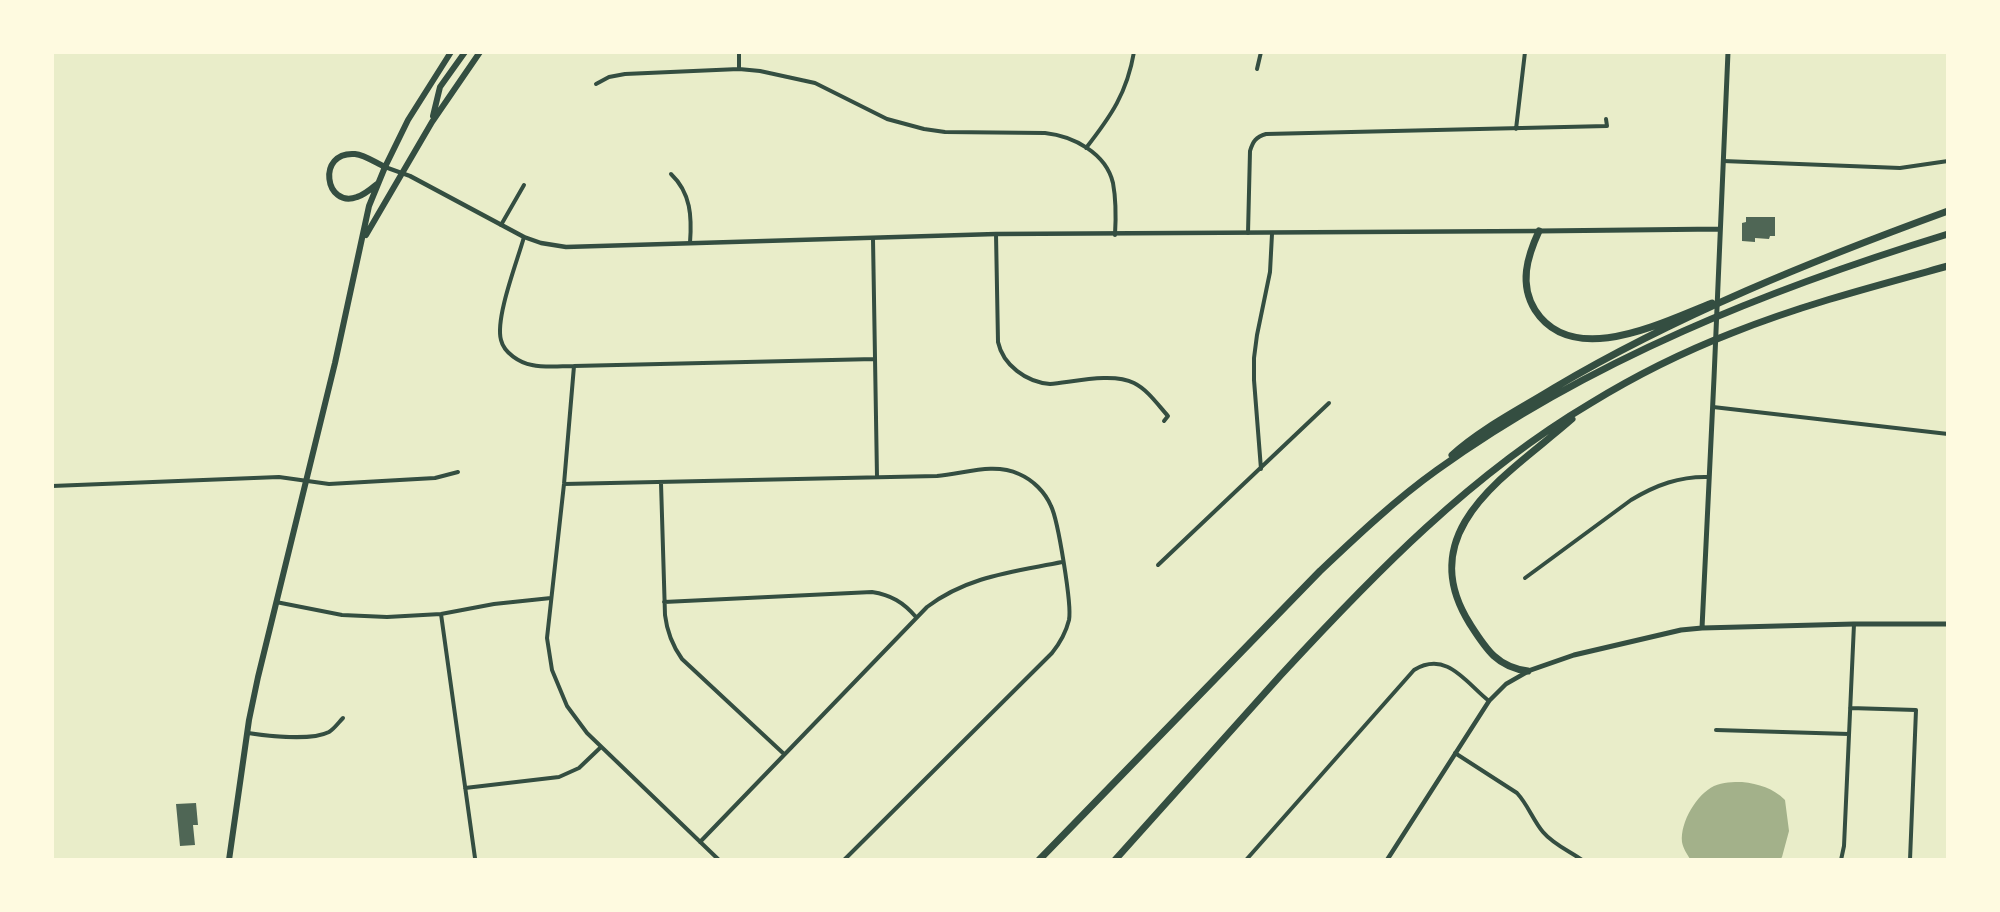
<!DOCTYPE html>
<style>
body{margin:0}
#map{position:relative;width:2000px;height:912px;overflow:hidden;background:#e9edc9;font-family:Mulish,sans-serif}
canvas{display:block}
.frame{position:absolute;inset:0;border:54px solid #fefae0;pointer-events:none}
</style>
<div id="map">
<canvas width="2000" height="912"></canvas>
<div class="frame"></div>
</div>
<script>
const c = document.querySelector('canvas').getContext('2d');
c.lineJoin = 'round';
function fill(path, color) {
  c.fillStyle = color;
  c.fill(path, 'evenodd');
}
function stroke(path, color, width, dash) {
  c.strokeStyle = color;
  c.lineWidth = width;
  c.lineCap = dash ? 'butt' : 'round';
  c.setLineDash(dash || []);
  c.stroke(path);
}
const water = new Path2D(`
 M 1742,782 C 1759,784 1773,788 1785,800 L 1789,831 L 1782,857 L 1780,860 L 1690,859 C 1687,854 1683,848 1682,842 C 1680,822 1697,794 1714,786 C 1723,782 1733,782 1742,782 Z`);
const building = new Path2D(`
 M 1746,217 L 1775,217 L 1775,236 L 1770,236 L 1769,239 L 1755,238 L 1755,242 L 1742,241 L 1742,223 L 1746,222 Z
 M 196,803 L 198,825 L 193,825 L 195,845 L 180,846 L 176,804 Z`);
const minor = new Path2D(`
 M 739,69 L 739,52
 M 1257,69 L 1261,52
 M 596,84 L 609,77 L 625,74 L 739,69 L 760,71 L 815,83 L 887,119 L 924,129 L 945,132 L 1045,133 C 1073,136 1106,153 1113,183 C 1116,199 1116,218 1115,235
 M 1516,129 L 1525,52
 M 1086,148 C 1111,116 1127,93 1134,52
 M 1723,161 L 1900,168 L 1948,161
 M 671,174 C 691,193 692,217 690,243
 M 501,225 L 524,185
 M 1248,233 L 1250,151 C 1253,141 1256,137 1266,134 L 1607,126 L 1606,119
 M 996,234 L 998,342 C 1003,365 1026,382 1050,384 C 1073,382 1113,372 1134,383 C 1148,390 1158,405 1168,416 L 1164,421
 M 524,237 C 517,262 495,318 501,340 C 504,353 520,363 532,365 C 546,368 561,366 574,366 L 875,359
 M 873,239 L 877,477
 M 574,366 L 564,484 L 547,638 L 552,670 L 567,706 L 587,733 L 719,860
 M 1713,407 L 1948,434
 M 1261,469 L 1254,380 L 1254,358 L 1257,335 L 1270,272 L 1272,234
 M 661,483 L 665,615 C 667,632 672,645 682,659 L 784,754
 M 564,484 L 937,476 C 964,474 993,462 1019,474 C 1033,480 1045,492 1051,506 C 1058,520 1072,605 1069,620 C 1066,632 1060,643 1052,653 L 844,860
 M 52,486 L 279,477 L 329,484 L 435,478 L 458,472
 M 1158,565 L 1329,403
 M 1525,578 L 1631,500 C 1656,485 1680,476 1709,477
 M 276,602 L 342,615 L 387,617 L 441,614 L 494,604 L 551,598
 M 664,602 L 872,592 C 891,595 903,602 916,617
 M 441,614 L 475,858
 M 1850,708 L 1916,710 L 1910,860
 M 1716,730 L 1849,734
 M 248,733 C 268,736 311,741 329,732 C 334,729 339,722 343,718
 M 1455,753 L 1517,793 C 1528,805 1533,820 1543,832 C 1553,844 1569,851 1582,860
 M 465,788 L 559,777 L 579,768 L 601,747
 M 700,842 L 927,607 C 968,576 1013,572 1062,562
 M 1246,860 L 1414,670 C 1447,650 1466,683 1489,701
 M 1841,860 L 1844,846 L 1854,624`);
const tertiary = new Path2D(`
 M 385,167 L 410,176 L 524,237 L 541,243 L 566,247 L 996,234 L 1539,231
 M 1387,860 L 1489,701 L 1506,684 L 1527,672`);
const secondary = new Path2D(`
 M 1539,231 L 1720,229
 M 1702,628 L 1714,378 L 1728,52
 M 1528,671 L 1574,655 L 1681,630 L 1702,628 L 1854,624 L 1948,624`);
const primary = new Path2D(`
 M 433,116 L 440,87 L 465,52
 M 377,184 C 371,189 364,195 357,197 C 325,209 316,151 355,154 C 365,155 376,163 385,167
 M 366,235 L 432,122 L 480,52
 M 229,860 L 249,720 L 258,677 L 335,363 L 369,206 L 385,167 L 408,120 L 451,52`);
const motorway = new Path2D(`
 M 1539,231 C 1527,257 1519,284 1535,310 C 1573,369 1663,322 1712,303
 M 1452,455 C 1482,428 1520,409 1554,388 C 1677,315 1814,260 1948,211
 M 1528,671 C 1497,667 1486,649 1470,624 C 1410,529 1511,473 1572,419
 M 1039,860 L 1320,571 C 1357,536 1395,500 1437,470 C 1590,360 1769,289 1948,234
 M 1115,860 C 1170,798 1225,737 1280,676 C 1374,574 1471,474 1591,403 C 1635,376 1683,352 1732,333 C 1802,305 1875,286 1948,266`);
fill(water, '#a3b18a');
fill(building, '#4f6655');
stroke(minor, '#344e41', 4);
stroke(tertiary, '#344e41', 4.5);
stroke(secondary, '#344e41', 5);
stroke(primary, '#344e41', 6);
stroke(motorway, '#344e41', 7);
</script>
